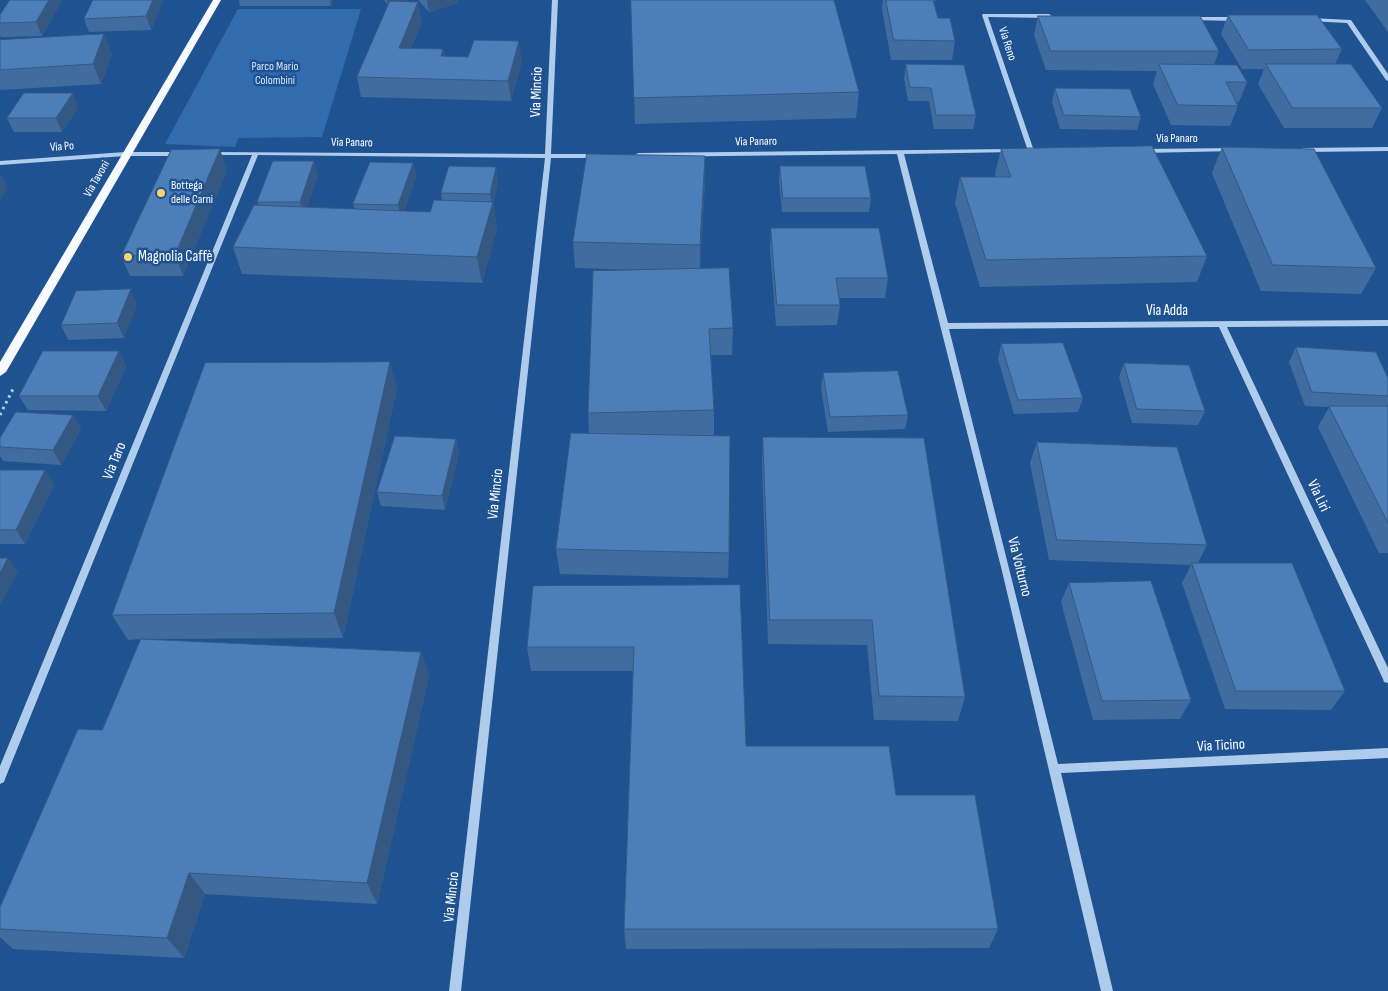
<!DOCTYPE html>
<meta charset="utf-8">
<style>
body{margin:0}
canvas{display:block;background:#1f5291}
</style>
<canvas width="1388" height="991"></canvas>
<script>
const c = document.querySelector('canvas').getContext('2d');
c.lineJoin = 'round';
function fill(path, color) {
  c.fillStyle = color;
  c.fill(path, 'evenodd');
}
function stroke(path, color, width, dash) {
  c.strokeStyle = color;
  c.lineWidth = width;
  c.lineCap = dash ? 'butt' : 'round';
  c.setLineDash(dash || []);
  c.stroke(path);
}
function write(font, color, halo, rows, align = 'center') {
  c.font = font + ' "Sofia Sans Condensed",sans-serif';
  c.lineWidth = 5;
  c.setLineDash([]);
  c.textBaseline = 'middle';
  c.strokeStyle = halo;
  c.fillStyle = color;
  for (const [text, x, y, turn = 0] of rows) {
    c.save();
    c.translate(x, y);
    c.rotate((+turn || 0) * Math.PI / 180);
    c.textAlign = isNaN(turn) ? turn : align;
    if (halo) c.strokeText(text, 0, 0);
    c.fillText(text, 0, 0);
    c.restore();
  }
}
const green = new Path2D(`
 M 238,9 L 361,9 L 322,137 L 238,138 L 235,147 L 165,144 Z`);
const path = new Path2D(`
 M 0,415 L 13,389`);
const minor = new Path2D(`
 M 552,0 L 558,0 L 551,154 L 598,154 L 601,156 L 598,158 L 551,158 L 461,991 L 449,991 L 545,158 L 258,155 L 5,779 L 4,782 L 0,784 L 0,766 L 252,155 L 211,155 L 209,154 L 209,152 L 545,154 Z
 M 983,14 L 1049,14 L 1052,16 L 1049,18 L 988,17 L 1034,151 L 1033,152 L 1029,152 L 1028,151 L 982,15 Z
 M 1188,17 L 1237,17 L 1240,19 L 1237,21 L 1190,20 L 1187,18 Z
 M 1310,18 L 1351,20 L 1388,74 L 1388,81 L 1386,80 L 1347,23 L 1308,21 L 1308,19 Z
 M 1388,147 L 1388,151 L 1303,152 L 1300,150 L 1303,148 Z
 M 1233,148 L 1236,150 L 1235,151 L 1143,153 L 1140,151 L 1143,149 Z
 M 1013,149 L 1015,150 L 1015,152 L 904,154 L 948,323 L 1388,320 L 1388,326 L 1227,327 L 1388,668 L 1388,683 L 1384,682 L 1383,679 L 1219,327 L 949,329 L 1058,764 L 1388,748 L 1388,758 L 1061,773 L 1113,991 L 1101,991 L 1002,571 L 897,154 L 638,157 L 635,155 L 638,153 Z
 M 125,152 L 180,152 L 183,154 L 180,156 L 125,156 L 0,165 L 0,161 Z`);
const major = new Path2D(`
 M 213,0 L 221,0 L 6,372 L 0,376 L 0,362 Z`);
const wall = new Path2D(`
 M 62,0 L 42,36 L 1,37 L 0,35 L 0,15 Z
 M 163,0 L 151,30 L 89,32 L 84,19 Z
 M 239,0 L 333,0 L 331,6 L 240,6 Z
 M 384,0 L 410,0 L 404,1 L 422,21 L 411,48 L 443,49 L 445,57 L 522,61 L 511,101 L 361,97 L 357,77 L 388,5 Z
 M 418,0 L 457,0 L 458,3 L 429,12 Z
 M 631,0 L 859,92 L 856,118 L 635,124 Z
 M 883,0 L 936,0 L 936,1 L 934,1 L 938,18 L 955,41 L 952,60 L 891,60 L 882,9 Z
 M 1365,0 L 1388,0 L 1388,32 Z
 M 1228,15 L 1342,49 L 1335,64 L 1382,108 L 1372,128 L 1284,128 L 1258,84 L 1264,69 L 1242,69 L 1221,34 Z
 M 1038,16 L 1219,51 L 1214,65 L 1247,82 L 1239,102 L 1236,102 L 1238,106 L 1230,126 L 1171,125 L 1153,84 L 1157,71 L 1046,70 L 1034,35 Z
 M 0,40 L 112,54 L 101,84 L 0,90 Z
 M 906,64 L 976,115 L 973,129 L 934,129 L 929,101 L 908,101 L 904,78 Z
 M 1055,88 L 1141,117 L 1137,130 L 1060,129 L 1052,102 Z
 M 78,107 L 62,132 L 14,132 L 7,118 Z
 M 1222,147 L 1376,268 L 1361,294 L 1261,291 L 1212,173 Z
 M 1001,149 L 1207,256 L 1197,282 L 980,287 L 955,203 L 960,177 L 996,177 L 995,174 Z
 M 705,156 L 705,182 L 700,269 L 733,328 L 732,355 L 711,355 L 714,410 L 714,436 L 729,553 L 728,578 L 560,574 L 556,549 L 589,433 L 588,413 L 639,270 L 575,268 L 573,242 Z
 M 413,163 L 416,177 L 404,211 L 430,212 L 442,200 L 441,193 L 496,167 L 498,181 L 493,204 L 497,228 L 482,283 L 242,274 L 233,247 L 259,206 L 257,202 L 318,175 L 307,207 L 355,209 L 353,204 Z
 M 780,166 L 871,198 L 869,212 L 782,212 L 779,180 Z
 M 227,170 L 183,276 L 130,276 L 121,256 Z
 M 771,228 L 888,278 L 885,298 L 839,298 L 840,305 L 837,325 L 776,326 L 770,248 Z
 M 137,304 L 124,338 L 68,340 L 61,325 Z
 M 1001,344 L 1083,398 L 1078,412 L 1014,414 L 998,359 Z
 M 1296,347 L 1388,378 L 1388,553 L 1379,553 L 1318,427 L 1329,407 L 1305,406 L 1289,362 Z
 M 119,351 L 126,366 L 106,411 L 28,410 L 19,396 Z
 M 1124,363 L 1205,411 L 1198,425 L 1132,423 L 1119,377 Z
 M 823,373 L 908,415 L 905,429 L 828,432 L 821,388 Z
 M 397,388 L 343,638 L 145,639 L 421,652 L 429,676 L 377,904 L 205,894 L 184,958 L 13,949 L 0,937 L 0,907 L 102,730 L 141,639 L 128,640 L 112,615 Z
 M 73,415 L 81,429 L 61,465 L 3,461 L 0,456 L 0,438 Z
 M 763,437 L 965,697 L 958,721 L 874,720 L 867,645 L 768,644 L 762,463 Z
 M 456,439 L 459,453 L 445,510 L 381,506 L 377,492 Z
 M 1037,442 L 1207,545 L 1198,563 L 1345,691 L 1331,710 L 1225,709 L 1182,583 L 1191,565 L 1049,560 L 1030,463 Z
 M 0,470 L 45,470 L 54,485 L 25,544 L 0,544 Z
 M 1069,583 L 1191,700 L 1180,719 L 1093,720 L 1061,602 Z
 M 740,585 L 746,746 L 896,795 L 998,929 L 989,948 L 626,949 L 624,929 L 633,671 L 531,671 L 527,647 Z`);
const shadedWall = new Path2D(`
 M 49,0 L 62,0 L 42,36 L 36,22 Z
 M 153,0 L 163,0 L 151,30 L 146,16 Z
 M 330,0 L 333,0 L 331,6 Z
 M 387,0 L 410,0 L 388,5 Z
 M 427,0 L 457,0 L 458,3 L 429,12 Z
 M 418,2 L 422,21 L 403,68 L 399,48 Z
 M 104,34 L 112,54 L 101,84 L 93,64 Z
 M 519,41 L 522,61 L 511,101 L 508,81 Z
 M 443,49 L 447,69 L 441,56 Z
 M 73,93 L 78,107 L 62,132 L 56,118 Z
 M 220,149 L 227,170 L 183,276 L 175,255 Z
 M 705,156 L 705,182 L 700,271 L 700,245 Z
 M 314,161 L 318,175 L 304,216 L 300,202 Z
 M 413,163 L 416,177 L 401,219 L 398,205 Z
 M 496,167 L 498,181 L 493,204 L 497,228 L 482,283 L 477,257 L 492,205 L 490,194 Z
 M 0,173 L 8,187 L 0,201 Z
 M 131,289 L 137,304 L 124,338 L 117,323 Z
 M 119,351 L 126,366 L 106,411 L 98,396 Z
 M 390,362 L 397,388 L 343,638 L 334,613 Z
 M 73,415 L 81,429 L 61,465 L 53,450 Z
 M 456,439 L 459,453 L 445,510 L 442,496 Z
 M 45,470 L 54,485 L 25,544 L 16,530 Z
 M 8,558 L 18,572 L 0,605 L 0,573 Z
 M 421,652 L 429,676 L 377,904 L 367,883 Z
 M 189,873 L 205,894 L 184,958 L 167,938 Z`);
const building = new Path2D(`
 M 10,0 L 49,0 L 36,22 L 0,23 L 0,15 Z
 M 93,0 L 153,0 L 146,16 L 84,19 Z
 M 631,0 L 834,0 L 859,92 L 634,98 Z
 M 886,0 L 933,0 L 938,18 L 950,18 L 955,41 L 894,40 Z
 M 390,1 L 418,2 L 399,48 L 443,49 L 441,56 L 468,57 L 474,40 L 519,41 L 508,81 L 357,77 Z
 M 1228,15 L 1317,15 L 1342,49 L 1249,50 Z
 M 1038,16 L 1200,16 L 1219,51 L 1051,51 Z
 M 104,34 L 93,64 L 0,70 L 0,40 Z
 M 906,64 L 964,65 L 976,115 L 936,115 L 931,88 L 910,87 Z
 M 1159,64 L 1237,65 L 1247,82 L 1226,82 L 1238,106 L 1178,105 Z
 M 1266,64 L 1351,64 L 1382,108 L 1293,108 Z
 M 1055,88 L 1130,89 L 1141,117 L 1064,115 Z
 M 24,93 L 73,93 L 56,118 L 7,118 Z
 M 1152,146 L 1207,256 L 986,260 L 960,177 L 1011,177 L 1001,149 Z
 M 1222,147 L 1314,149 L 1376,268 L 1273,265 Z
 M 220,149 L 175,255 L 121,256 L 171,150 Z
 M 587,154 L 705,156 L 700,245 L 573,242 Z
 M 273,161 L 314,161 L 300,202 L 257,202 Z
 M 370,162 L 413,163 L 398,205 L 353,204 Z
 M 449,166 L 496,167 L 490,194 L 441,193 Z
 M 780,166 L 865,166 L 871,198 L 783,198 Z
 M 434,200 L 493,202 L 477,257 L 233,247 L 254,205 L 430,212 Z
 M 771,228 L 879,228 L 888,278 L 836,278 L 840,305 L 777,305 Z
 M 729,268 L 733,328 L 709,329 L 714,410 L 588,413 L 593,271 Z
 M 131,289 L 117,323 L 61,325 L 76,291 Z
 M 1063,343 L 1083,398 L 1018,400 L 1001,344 Z
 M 1296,347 L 1376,352 L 1388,378 L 1388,396 L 1312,392 Z
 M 43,351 L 119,351 L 98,396 L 19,396 Z
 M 390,362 L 334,613 L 112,615 L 205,363 Z
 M 1124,363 L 1189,365 L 1205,411 L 1137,409 Z
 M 898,371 L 908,415 L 830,417 L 823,373 Z
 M 1329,406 L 1388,406 L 1388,523 Z
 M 16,412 L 73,415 L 53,450 L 0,447 L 0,438 Z
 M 571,433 L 730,436 L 729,553 L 556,549 Z
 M 395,436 L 456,439 L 442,496 L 377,492 Z
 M 763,437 L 924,438 L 965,697 L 879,696 L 872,620 L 770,620 Z
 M 1037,442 L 1177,447 L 1207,545 L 1057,540 Z
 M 0,470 L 45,470 L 16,530 L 0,530 Z
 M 0,558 L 8,558 L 0,573 Z
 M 1192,563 L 1292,563 L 1345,691 L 1236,691 Z
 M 1151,581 L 1191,700 L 1102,701 L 1069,583 Z
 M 740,585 L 746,746 L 889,746 L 896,795 L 975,795 L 998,929 L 624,929 L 634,647 L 527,647 L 533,586 Z
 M 141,639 L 421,652 L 367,883 L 189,873 L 167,938 L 0,929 L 0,907 L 78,729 L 102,730 Z`);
const markers = [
 [161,193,5,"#fbd271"],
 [128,257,5,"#fbd271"]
];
const farStreetnames = [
 ["Via Reno",1007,44,72],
 ["Via Panaro",1177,139],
 ["Via Panaro",756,142,-1],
 ["Via Panaro",352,143,1],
 ["Via Po",62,147,-4],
 ["Via Tavoni",97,179,-60]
];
const farParknames = [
 ["Parco Mario",275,67],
 ["Colombini",275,81]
];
const farPoinames = [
 ["Bottega",171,186],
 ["delle Carni",171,200]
];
const streetNames = [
 ["Via Mincio",537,92,-88],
 ["Via Adda",1167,311],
 ["Via Taro",115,461,-68],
 ["Via Mincio",496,494,-84],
 ["Via Liri",1318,496,65],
 ["Via Volturno",1019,567,76],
 ["Via Ticino",1221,746,-3],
 ["Via Mincio",452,897,-84]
];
const poiNames = [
 ["Magnolia Caffè",138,257]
];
fill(green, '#336cae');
stroke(path, '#b0cced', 3, [2.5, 4]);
fill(minor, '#b0cced');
fill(major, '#f7faff');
fill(wall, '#416c9f');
fill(shadedWall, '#355882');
fill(building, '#4c7eb9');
stroke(building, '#355882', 1);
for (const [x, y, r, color] of markers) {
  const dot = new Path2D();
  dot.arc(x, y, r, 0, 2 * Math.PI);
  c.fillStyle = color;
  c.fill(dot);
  stroke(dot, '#1f5291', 2);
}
write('12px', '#fff', '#1f5291', farStreetnames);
write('12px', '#d6e6fa', '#1f5291', farParknames);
write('12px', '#fff', '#1f5291', farPoinames, 'left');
write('15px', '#fff', '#1f5291', streetNames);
write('15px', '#fff', '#1f5291', poiNames, 'left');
</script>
